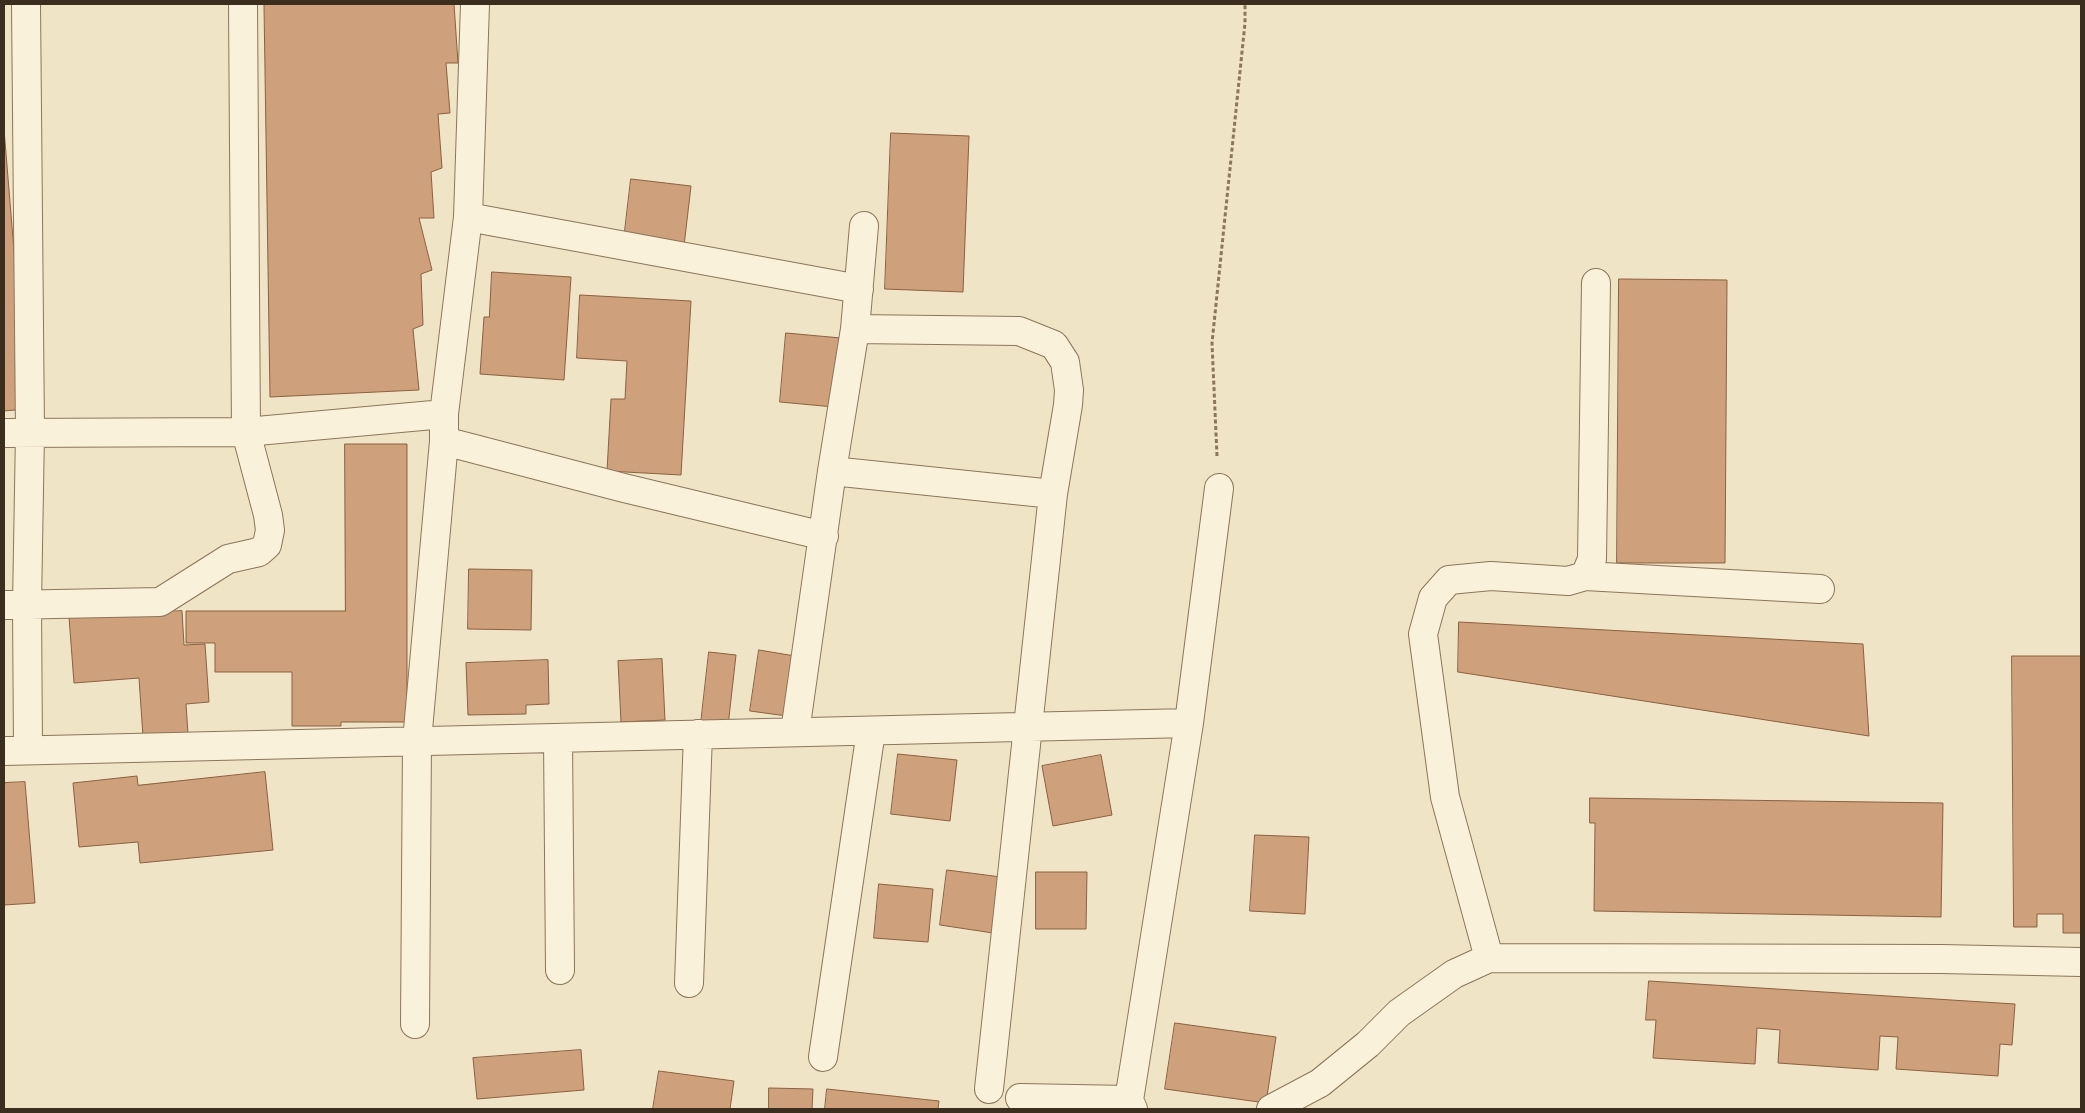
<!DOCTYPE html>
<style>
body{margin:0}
#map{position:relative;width:2085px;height:1113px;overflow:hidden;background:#efe4c6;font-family:"Times New Roman",serif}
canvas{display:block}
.frame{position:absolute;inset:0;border:5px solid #3b2e1f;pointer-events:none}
</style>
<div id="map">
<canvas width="2085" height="1113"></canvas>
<div class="frame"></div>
</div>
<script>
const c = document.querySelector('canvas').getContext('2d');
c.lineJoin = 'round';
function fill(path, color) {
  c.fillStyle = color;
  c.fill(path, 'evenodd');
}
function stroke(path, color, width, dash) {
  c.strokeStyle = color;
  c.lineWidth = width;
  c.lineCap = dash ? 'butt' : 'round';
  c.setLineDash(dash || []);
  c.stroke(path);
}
const building = new Path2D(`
 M 286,4 L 454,4 L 458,63 L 446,63 L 450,113 L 438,114 L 442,168 L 431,172 L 434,218 L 419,218 L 432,270 L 421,274 L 423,325 L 413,329 L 419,390 L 270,397 L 264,5 Z
 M 4,129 L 27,409 L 4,411 Z
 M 891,133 L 969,136 L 963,292 L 885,289 Z
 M 631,179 L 691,186 L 684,246 L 624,239 Z
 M 492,272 L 571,277 L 564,380 L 480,374 L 484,317 L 489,317 Z
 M 1619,279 L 1727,280 L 1725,563 L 1617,563 Z
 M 580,295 L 691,301 L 681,475 L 607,471 L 611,399 L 625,399 L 627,361 L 577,358 Z
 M 786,333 L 841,338 L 834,407 L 780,402 Z
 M 345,444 L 407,444 L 407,722 L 341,722 L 341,726 L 292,726 L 292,672 L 215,672 L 215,643 L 186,643 L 186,611 L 345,611 Z
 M 469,569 L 532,570 L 531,630 L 468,629 Z
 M 182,611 L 184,645 L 205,644 L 209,702 L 186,704 L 188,734 L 143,737 L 139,678 L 74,683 L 69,617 Z
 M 1459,622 L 1863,644 L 1869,736 L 1458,672 Z
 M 759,650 L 795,656 L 787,716 L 750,711 Z
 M 709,652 L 736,655 L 728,726 L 701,723 Z
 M 2012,656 L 2081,656 L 2081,933 L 2063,933 L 2063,914 L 2037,914 L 2037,927 L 2014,927 Z
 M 662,659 L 665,720 L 621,722 L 618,661 Z
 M 548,660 L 549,704 L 526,705 L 526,714 L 468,715 L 466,663 Z
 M 898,754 L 957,760 L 950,821 L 891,814 Z
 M 1101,755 L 1112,815 L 1053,826 L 1042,766 Z
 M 265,772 L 273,850 L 140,863 L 138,842 L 79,847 L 73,783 L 137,776 L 138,785 Z
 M 25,782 L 35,903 L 4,905 L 4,783 Z
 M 1590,798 L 1943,803 L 1941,917 L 1594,911 L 1595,823 L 1590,823 Z
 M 1255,835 L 1309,837 L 1305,914 L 1250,911 Z
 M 947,870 L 1001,877 L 993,933 L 940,925 Z
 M 1036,872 L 1087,872 L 1086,929 L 1036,929 Z
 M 879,884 L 933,889 L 928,942 L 874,938 Z
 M 1649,981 L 2015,1004 L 2012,1045 L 2000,1044 L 1998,1076 L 1896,1069 L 1898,1037 L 1880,1036 L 1878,1070 L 1778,1063 L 1780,1030 L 1757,1028 L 1755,1064 L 1653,1058 L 1656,1020 L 1646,1020 Z
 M 1175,1023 L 1276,1037 L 1266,1103 L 1165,1089 Z
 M 581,1050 L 584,1090 L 477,1099 L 473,1058 Z
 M 659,1071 L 734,1081 L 730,1109 L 653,1109 Z
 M 769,1088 L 813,1089 L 812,1109 L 769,1109 Z
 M 827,1089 L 939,1101 L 938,1109 L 825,1109 Z`);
const path = new Path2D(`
 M 1217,456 L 1212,343 L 1245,23 L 1245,4`);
const minor = new Path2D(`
 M 26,4 L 30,432 L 27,605 L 28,750
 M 468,217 L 859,289
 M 855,329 L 1019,331 L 1054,345 L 1065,362 L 1069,390 L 1068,405 L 1053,494 L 989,1089
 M 4,433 L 246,432 L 444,414
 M 444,441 L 624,488 L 824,536
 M 832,471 L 1053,494
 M 1585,576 L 1820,589
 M 4,605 L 160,602 L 228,559 L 259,552 L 267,545 L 270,530 L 268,515 L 246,432 L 243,4
 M 795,732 L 832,471 L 855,329 L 864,226
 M 558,738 L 560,970
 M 4,751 L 1189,723
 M 1489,958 L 1445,797 L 1423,634 L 1433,598 L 1449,580 L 1491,576 L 1568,581 L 1585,576 L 1592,559 L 1596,283
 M 689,983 L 698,734
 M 415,1024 L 417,741 L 444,441 L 444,414 L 468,217 L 475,4
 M 823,1057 L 871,731
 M 1020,1098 L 1129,1100
 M 1133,1109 L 1129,1100 L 1189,723 L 1219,488
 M 1271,1109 L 1320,1083 L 1368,1044 L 1399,1013 L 1454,974 L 1489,958 L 1941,959 L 2081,962`);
fill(building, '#cea07b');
stroke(building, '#8b6040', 1);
stroke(minor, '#8b765b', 30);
stroke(path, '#8b765b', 3, [4, 2.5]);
stroke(minor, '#faf1da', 28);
</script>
